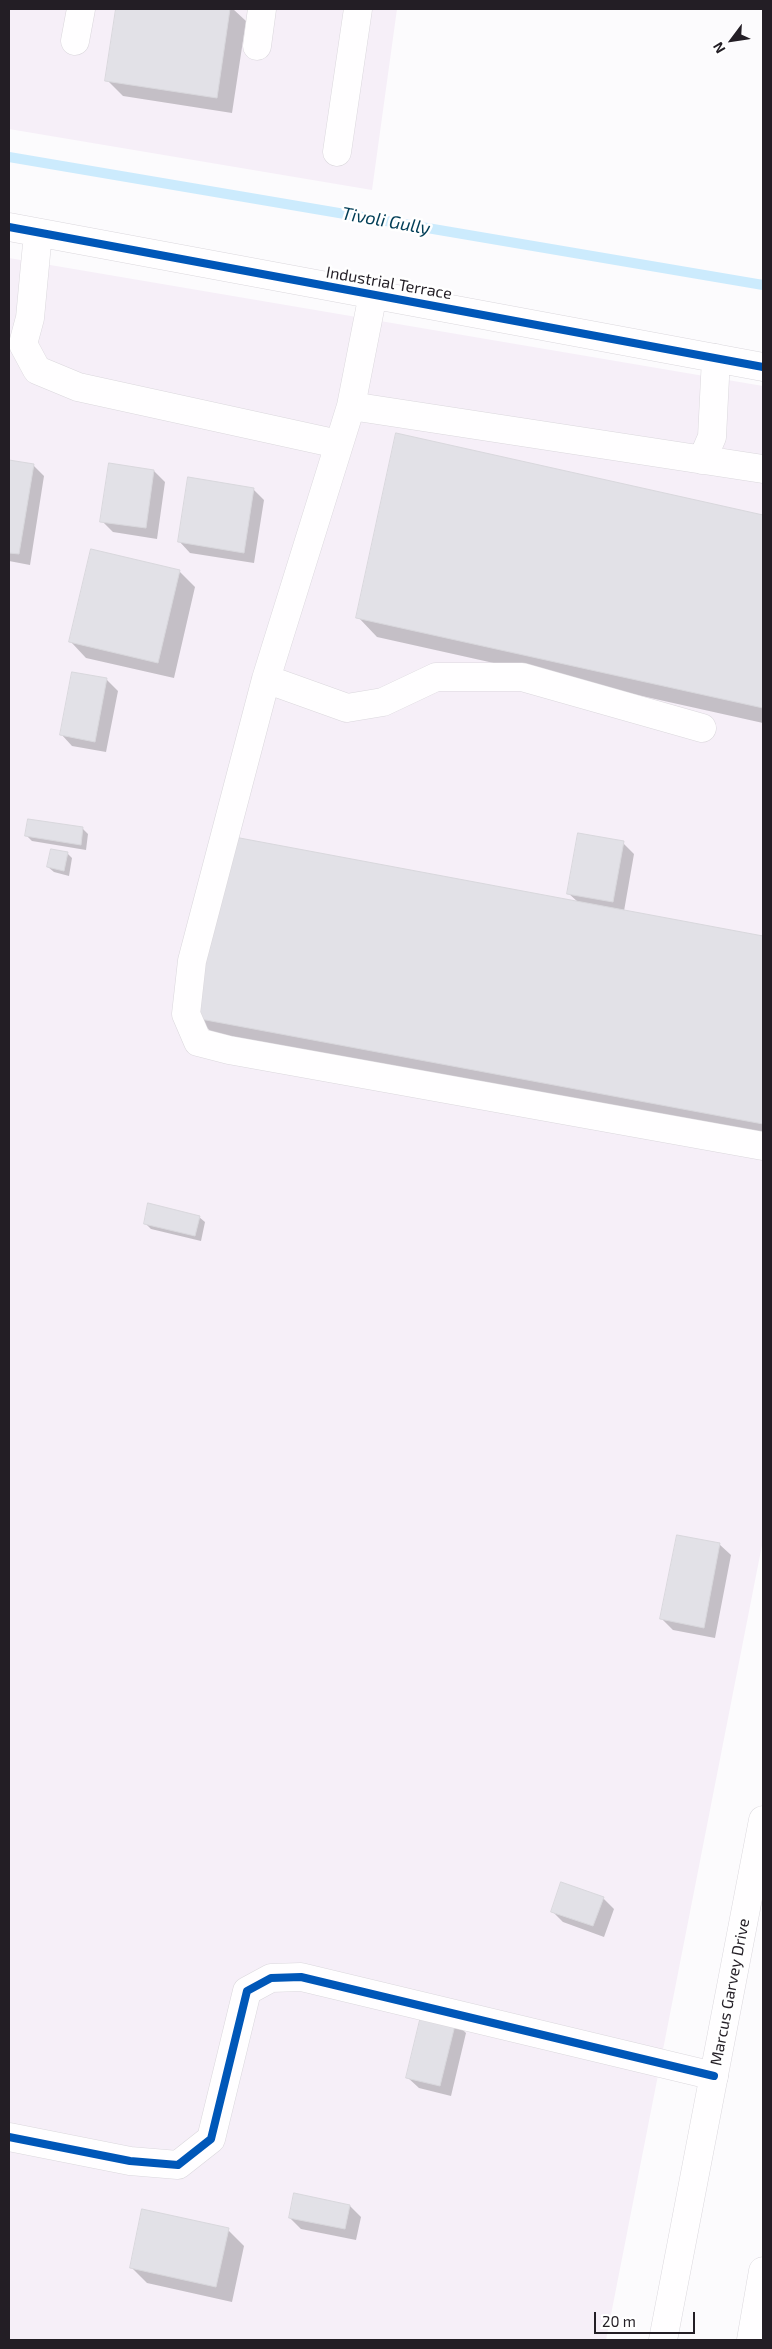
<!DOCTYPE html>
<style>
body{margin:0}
#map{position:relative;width:772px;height:2349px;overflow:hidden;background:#fcfbfd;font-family:"Exo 2",sans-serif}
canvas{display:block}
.frame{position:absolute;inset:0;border:10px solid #231e25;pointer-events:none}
.north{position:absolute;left:707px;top:15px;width:50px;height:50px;-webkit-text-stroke:4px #fff;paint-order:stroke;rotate:239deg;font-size:14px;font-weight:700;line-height:20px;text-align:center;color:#231e25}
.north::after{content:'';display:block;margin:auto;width:18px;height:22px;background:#231e25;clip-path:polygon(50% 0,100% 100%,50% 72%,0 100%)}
.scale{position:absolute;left:594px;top:2312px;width:101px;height:22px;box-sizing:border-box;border:2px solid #231e25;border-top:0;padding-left:6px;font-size:15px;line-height:18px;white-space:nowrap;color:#231e25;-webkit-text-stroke:4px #fff;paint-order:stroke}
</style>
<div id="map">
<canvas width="772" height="2349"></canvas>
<div class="frame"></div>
<div class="north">N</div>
<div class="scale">20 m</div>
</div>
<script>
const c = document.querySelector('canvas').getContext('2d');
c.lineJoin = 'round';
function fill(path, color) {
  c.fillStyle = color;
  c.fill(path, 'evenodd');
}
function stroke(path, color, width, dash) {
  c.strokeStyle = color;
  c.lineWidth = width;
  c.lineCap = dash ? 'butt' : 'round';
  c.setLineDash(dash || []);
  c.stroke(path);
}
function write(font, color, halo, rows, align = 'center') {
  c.font = font + ' "Exo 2",sans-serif';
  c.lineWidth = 5;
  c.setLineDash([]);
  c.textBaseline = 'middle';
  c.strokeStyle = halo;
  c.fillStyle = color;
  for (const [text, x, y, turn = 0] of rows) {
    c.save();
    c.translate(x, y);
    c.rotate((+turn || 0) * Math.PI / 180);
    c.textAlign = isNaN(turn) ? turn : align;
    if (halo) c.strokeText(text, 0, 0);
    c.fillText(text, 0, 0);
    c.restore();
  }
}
const industrial = new Path2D(`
 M 9,9 L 397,9 L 372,190 L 9,129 Z
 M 9,258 L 763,386 L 763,1540 L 606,2340 L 9,2340 Z`);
const shadow = new Path2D(`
 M 117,9 L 233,9 L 246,21 L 232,113 L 123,96 L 107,80 Z
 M 397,434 L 763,516 L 763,723 L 377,637 L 358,617 Z
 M 9,461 L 33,465 L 44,476 L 30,565 L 9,561 Z
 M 154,471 L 165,482 L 157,539 L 113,532 L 102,521 Z
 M 253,489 L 264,500 L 254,563 L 190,553 L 179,541 Z
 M 179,571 L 195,587 L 174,678 L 86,658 L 71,642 Z
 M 107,680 L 118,691 L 106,752 L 72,746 L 61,734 Z
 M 29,820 L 83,829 L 88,834 L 86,850 L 32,841 L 27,836 Z
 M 623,843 L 634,854 L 624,911 L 763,937 L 763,1139 L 216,1037 L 197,1017 L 578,902 L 568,893 Z
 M 67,853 L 72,858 L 69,876 L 54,872 L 48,867 Z
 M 199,1217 L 205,1222 L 201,1241 L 151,1229 L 145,1223 Z
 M 719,1544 L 731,1555 L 715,1638 L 673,1630 L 662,1619 Z
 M 603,1898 L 614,1909 L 604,1937 L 563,1922 L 552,1911 Z
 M 455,2022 L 466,2033 L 451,2096 L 419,2088 L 407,2077 Z
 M 350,2206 L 361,2217 L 356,2240 L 301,2229 L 290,2218 Z
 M 228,2230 L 244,2246 L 232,2302 L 147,2283 L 131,2267 Z`);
const stream = new Path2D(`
 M 9,157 L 763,285`);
const building = new Path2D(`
 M 116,9 L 230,9 L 217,98 L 105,81 Z
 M 396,433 L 763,515 L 763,708 L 356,618 Z
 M 9,460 L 34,464 L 19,554 L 9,553 Z
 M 109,463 L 154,470 L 146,528 L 100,522 Z
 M 188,477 L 254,488 L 244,553 L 178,542 Z
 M 91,549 L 180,570 L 158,663 L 69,642 Z
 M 72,672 L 107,678 L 95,742 L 60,735 Z
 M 28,819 L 83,827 L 81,845 L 25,836 Z
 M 578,833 L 624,841 L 613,902 L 567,894 Z
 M 229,836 L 763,936 L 763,1124 L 195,1018 Z
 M 51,849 L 68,852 L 64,871 L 47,867 Z
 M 148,1203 L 200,1216 L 195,1236 L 144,1224 Z
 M 677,1535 L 720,1543 L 704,1628 L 660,1619 Z
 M 561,1882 L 604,1897 L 593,1926 L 551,1912 Z
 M 422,2012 L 456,2021 L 440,2086 L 406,2078 Z
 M 294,2193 L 350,2205 L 345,2229 L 289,2218 Z
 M 142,2209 L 229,2228 L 216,2287 L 130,2268 Z`);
const minor = new Path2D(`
 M 75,41 L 81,9
 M 257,46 L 262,9
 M 337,152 L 358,9
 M 9,227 L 763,367
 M 38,233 L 30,318 L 23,344 L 37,370 L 78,387 L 338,444
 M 373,294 L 351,406 L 266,679 L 192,961 L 186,1014 L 198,1042 L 229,1050 L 763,1146
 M 351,406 L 763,469
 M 702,460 L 712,437 L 716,358
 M 266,679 L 347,708 L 383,702 L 436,677 L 522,677 L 702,728
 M 9,2137 L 130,2161 L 178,2165 L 211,2139 L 247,1991 L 271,1978 L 301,1977 L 714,2076`);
const highway = new Path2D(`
 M 663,2340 L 763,1820
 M 751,2340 L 763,2271`);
const cycleway = new Path2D(`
 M 9,227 L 763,367
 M 9,2137 L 130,2161 L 178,2165 L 211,2139 L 247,1991 L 271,1978 L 301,1977 L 714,2076`);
const streetNames = [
 ["Industrial Terrace",389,283,10],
 ["Marcus Garvey Drive",730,1992,-79]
];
const waterNames = [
 ["Tivoli Gully",386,221,10]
];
fill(industrial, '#f6eff8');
fill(shadow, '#0003');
stroke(stream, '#ccebfd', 10);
fill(building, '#e2e1e7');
stroke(building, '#d9d8dd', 1);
stroke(minor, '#dbd8dd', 29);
stroke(highway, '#dbd8dd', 29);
stroke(minor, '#fffeff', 28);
stroke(highway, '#fffeff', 28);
stroke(cycleway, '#0057b8', 8);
write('16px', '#231e25', '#fff', streetNames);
write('italic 18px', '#023e57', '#fff', waterNames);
</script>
